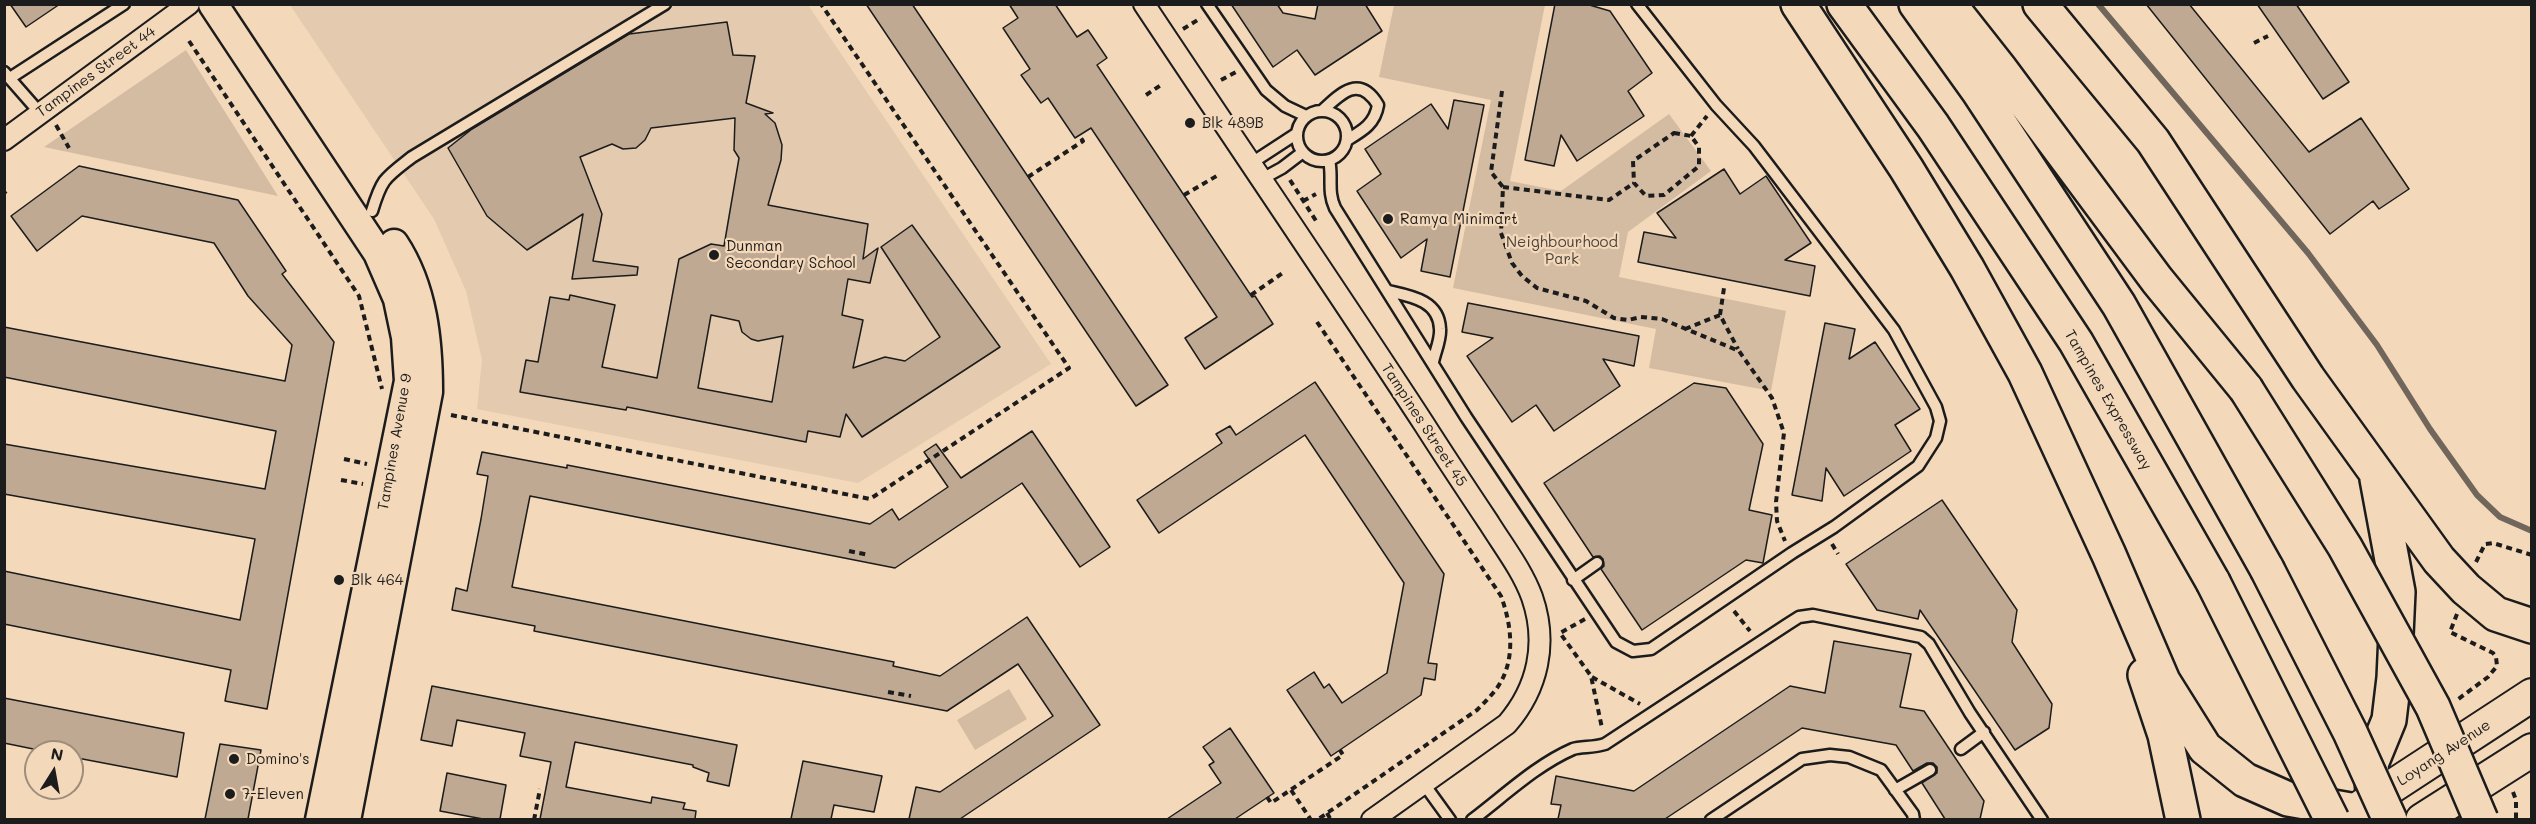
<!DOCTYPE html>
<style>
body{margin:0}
#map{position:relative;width:2536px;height:824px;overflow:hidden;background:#f4d8ba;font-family:Mali,sans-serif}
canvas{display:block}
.frame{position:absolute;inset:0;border:6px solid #1c1c1c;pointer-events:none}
.north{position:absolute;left:24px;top:740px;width:60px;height:60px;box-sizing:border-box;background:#f4d8ba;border:2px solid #9e8d7b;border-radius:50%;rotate:11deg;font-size:16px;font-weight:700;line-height:24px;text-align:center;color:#1c1c1c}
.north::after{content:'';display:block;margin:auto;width:21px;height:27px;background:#1c1c1c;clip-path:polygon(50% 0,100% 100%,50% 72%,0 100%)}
</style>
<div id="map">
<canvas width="2536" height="824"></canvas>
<div class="frame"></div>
<div class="north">N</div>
</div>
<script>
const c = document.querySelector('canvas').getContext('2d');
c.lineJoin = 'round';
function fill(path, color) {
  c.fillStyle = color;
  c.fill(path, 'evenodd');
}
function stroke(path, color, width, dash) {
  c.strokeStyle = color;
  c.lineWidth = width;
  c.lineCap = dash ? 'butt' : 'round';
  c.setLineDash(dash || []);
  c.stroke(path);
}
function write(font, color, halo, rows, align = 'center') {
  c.font = font + ' Mali,sans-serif';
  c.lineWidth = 4.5;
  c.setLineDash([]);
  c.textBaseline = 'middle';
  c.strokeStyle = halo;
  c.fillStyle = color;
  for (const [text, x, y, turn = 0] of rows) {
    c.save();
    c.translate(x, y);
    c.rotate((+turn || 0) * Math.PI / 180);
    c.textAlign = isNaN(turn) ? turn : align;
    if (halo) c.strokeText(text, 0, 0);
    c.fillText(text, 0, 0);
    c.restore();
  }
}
const built = new Path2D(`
 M 290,5 L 808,5 L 1051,364 L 858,483 L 477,409 L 482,360 L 466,291 L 434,219 Z`);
const green = new Path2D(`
 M 1394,5 L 1545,5 L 1510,181 L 1561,191 L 1669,114 L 1711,171 L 1628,232 L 1619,277 L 1786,311 L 1771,391 L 1649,368 L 1656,329 L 1453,288 L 1491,100 L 1379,77 Z
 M 186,50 L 278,196 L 44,147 Z
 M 1009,689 L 1027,719 L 975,750 L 957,720 Z`);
const stream = new Path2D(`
 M 2098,4 L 2308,253 L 2377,345 L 2430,429 L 2477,495 L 2500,517 L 2532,531`);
const building = new Path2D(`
 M 10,4 L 60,4 L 26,27 Z
 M 866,4 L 912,4 L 1168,385 L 1136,406 Z
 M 1009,4 L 1055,4 L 1077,37 L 1088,30 L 1107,58 L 1097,65 L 1252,297 L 1255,296 L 1273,324 L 1205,369 L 1185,338 L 1217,317 L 1091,128 L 1075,138 L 1048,98 L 1041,103 L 1021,75 L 1030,69 L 1003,28 L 1018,18 Z
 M 1231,4 L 1277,4 L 1283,13 L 1315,19 L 1318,4 L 1365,4 L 1382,31 L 1315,75 L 1297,50 L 1273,67 Z
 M 1555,4 L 1586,4 L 1610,11 L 1652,73 L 1628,91 L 1644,116 L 1577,161 L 1561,135 L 1554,166 L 1525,160 Z
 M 2146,4 L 2189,4 L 2309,152 L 2361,118 L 2409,189 L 2379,209 L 2373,201 L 2330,234 Z
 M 2257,4 L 2296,4 L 2349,82 L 2323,99 Z
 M 727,22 L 733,55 L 755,56 L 746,103 L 773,113 L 765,114 L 775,123 L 782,145 L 781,160 L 768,205 L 868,224 L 863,259 L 878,248 L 870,283 L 848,279 L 842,315 L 863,320 L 853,368 L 885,357 L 905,361 L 940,337 L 881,247 L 912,225 L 1000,347 L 862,437 L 846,414 L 840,437 L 808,431 L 806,442 L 627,407 L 626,410 L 520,392 L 526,360 L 538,362 L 550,297 L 569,300 L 570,295 L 615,305 L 602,367 L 657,378 L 679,259 L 711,244 L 724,246 L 739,158 L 734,150 L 735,118 L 651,128 L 645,140 L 636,148 L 623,149 L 612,144 L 580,157 L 602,214 L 593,261 L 638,267 L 637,275 L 572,279 L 583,214 L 527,250 L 487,216 L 448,148 L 472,129 L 629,34 ZM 711,315 L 739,321 L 742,332 L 751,339 L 758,341 L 783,336 L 772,402 L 698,388 Z
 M 1454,100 L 1484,105 L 1450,277 L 1421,271 L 1427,239 L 1401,258 L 1357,191 L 1381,174 L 1365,149 L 1431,104 L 1448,129 Z
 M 79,166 L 238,200 L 286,271 L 282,274 L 334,342 L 267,709 L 225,701 L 231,670 L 4,624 L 4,571 L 240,620 L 255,539 L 4,494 L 4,444 L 265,489 L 276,431 L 4,377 L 4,327 L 285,381 L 292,345 L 248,296 L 214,243 L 82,216 L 37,251 L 11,216 Z
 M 1724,169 L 1740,194 L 1766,176 L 1811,243 L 1785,260 L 1815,266 L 1810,296 L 1638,262 L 1644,232 L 1676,238 L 1657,213 Z
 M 1468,303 L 1639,336 L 1634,366 L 1603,359 L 1620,386 L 1554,431 L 1536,405 L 1512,422 L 1467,356 L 1493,338 L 1462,332 Z
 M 1825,323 L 1855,329 L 1849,359 L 1875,342 L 1920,409 L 1895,425 L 1911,451 L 1844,496 L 1826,468 L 1822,501 L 1792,495 Z
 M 1315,382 L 1444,574 L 1428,663 L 1437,664 L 1435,680 L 1424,678 L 1421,695 L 1331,756 L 1287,690 L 1314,672 L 1324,688 L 1329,684 L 1342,703 L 1387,673 L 1404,583 L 1305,435 L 1159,533 L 1137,500 L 1222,443 L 1216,434 L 1230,426 L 1236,435 Z
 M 1694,383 L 1726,388 L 1763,444 L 1749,510 L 1772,515 L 1763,563 L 1746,560 L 1642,630 L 1601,569 L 1604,566 L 1603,559 L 1600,556 L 1593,557 L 1544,483 Z
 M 1032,431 L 1110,547 L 1080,567 L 1022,483 L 895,568 L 530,496 L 512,587 L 894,662 L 893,666 L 940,676 L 1027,617 L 1100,725 L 960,819 L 909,819 L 916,787 L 940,792 L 1053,716 L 1018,664 L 947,711 L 534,631 L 535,626 L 452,610 L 456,588 L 467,591 L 481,519 L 488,476 L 477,474 L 482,452 L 567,468 L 567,465 L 870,524 L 892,509 L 899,520 L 948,487 L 924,452 L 936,444 L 961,478 Z
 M 1942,500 L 2017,610 L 2012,642 L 2052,704 L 2049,728 L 2015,750 L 1920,610 L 1918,619 L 1877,610 L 1846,564 Z
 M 1834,641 L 1911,654 L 1900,707 L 1924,711 L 1984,801 L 1980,819 L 1945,819 L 1922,783 L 1937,773 L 1937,767 L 1933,763 L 1927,763 L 1913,771 L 1896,745 L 1802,728 L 1665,819 L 1558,819 L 1561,805 L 1551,804 L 1556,776 L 1634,791 L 1790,686 L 1825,693 Z
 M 432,686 L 737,745 L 729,786 L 707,781 L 709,773 L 693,767 L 693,765 L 575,742 L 566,787 L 651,803 L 652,797 L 685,803 L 683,809 L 696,811 L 695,819 L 540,819 L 551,762 L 520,756 L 525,733 L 457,720 L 452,746 L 421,740 Z
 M 4,698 L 184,733 L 177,777 L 72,757 L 72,752 L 48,752 L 4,743 Z
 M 1230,728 L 1274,793 L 1235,819 L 1167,819 L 1221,783 L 1209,765 L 1214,762 L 1203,747 Z
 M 220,744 L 261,750 L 248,819 L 205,819 Z
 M 803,761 L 882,776 L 874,812 L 834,805 L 831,819 L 791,819 Z
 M 447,773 L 506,785 L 500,819 L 483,819 L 440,811 Z`);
const path = new Path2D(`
 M 1183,29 L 1201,18
 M 189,41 L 359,296 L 382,389
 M 2254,43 L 2268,36
 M 1221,80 L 1236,72
 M 1502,91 L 1491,172 L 1503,187 L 1501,233 L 1512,263 L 1522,276 L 1537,288 L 1586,301 L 1614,318 L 1628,320 L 1641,317 L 1662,319 L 1739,351 L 1772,398 L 1784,433 L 1776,502 L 1777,521 L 1785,541
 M 1146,95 L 1161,85
 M 56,125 L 69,148
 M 1674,133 L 1691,136 L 1699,147 L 1699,166 L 1664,195 L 1646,196 L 1634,183 L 1633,161 Z
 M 1691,136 L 1707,116
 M 1028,177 L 1083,141 L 1079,135
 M 1290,180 L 1318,224
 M 1503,187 L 1609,200 L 1634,183
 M 4,192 L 6,194
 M 1184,195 L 1220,174
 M 1303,201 L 1316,194
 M 1251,295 L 1284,272
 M 1720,315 L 1724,288
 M 1317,322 L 1501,596 C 1512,626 1516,661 1497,688 C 1491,696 1484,703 1477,710 L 1317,820
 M 1685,329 L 1720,315 L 1738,349
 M 451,415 L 870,499 L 1069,368 L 821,4
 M 344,459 L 367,464
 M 341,480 L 363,484
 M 1832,544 L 1838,554
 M 849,551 L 869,555
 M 2476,562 L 2485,544 L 2493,543 L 2532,555
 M 1734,611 L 1750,631
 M 2457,614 L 2450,632 L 2493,653 L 2496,657 L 2497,666 L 2488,677 L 2457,700
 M 1585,619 L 1560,633 L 1591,676 L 1602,728
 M 1592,677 L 1640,704
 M 888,692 L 911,696
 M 1291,790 L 1311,820
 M 2513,792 L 2516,800 L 2516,820
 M 1267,797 L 1271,803 L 1343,755 L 1340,750
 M 1327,813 L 1331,820
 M 534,820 L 540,789`);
const lane = new Path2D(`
 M 1207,4 L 1266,90 L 1285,106 L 1306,116
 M 4,72 L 40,113
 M 10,78 L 124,4
 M 1323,110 C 1342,92 1360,75 1378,105 C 1375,124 1362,131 1347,140
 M1297 136a25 25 0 1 1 50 0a25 25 0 1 1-50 0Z
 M 1329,160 C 1333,177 1327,191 1335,208 L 1466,417 L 1616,642 L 1633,651 L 1651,649 L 1792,553 L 1834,527 L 1918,466 L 1936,438 L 1940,421 L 1936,407 L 1894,330 L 1754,146 L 1716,105 L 1637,4
 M 1250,164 L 1296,134
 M 1260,180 L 1282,168 L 1303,152
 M 372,211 C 382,178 385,178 412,157 L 665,4
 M 1388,291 C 1410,296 1439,300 1440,329 C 1441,339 1435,352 1433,362
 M 1573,580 L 1597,563
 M 1961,749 L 1984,732
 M 1424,784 L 1450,820
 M 1895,790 L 1930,770
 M 1472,820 C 1504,796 1536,765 1573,749 C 1581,746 1593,748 1605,744 L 1788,624 L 1799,617 L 1813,615 L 1921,637 L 1929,644 L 1970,713 L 2042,820
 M 1711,820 L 1802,759 L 1830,755 L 1849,757 L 1881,770 L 1913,814 L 1914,820`);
const street = new Path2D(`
 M 1144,4 C 1237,144 1332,283 1424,424 C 1445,457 1467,490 1489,523 C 1504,547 1522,570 1532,597 C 1548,643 1538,688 1507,724 L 1372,820
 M 4,140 L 189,4`);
const secondary = new Path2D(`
 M 213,4 L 378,253 L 398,299 L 406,337 L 409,381 L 320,820
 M 346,820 L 428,392 C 428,342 423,288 394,244`);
const primary = new Path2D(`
 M 2356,810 L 2532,695
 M 2422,820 L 2532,750`);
const highway = new Path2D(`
 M 1798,4 L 1906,168 L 1967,268 L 2025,373 L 2109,555 L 2163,681 L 2205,748 L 2245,780 L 2288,799 L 2356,811 L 2360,820
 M 1844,4 L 1933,126 L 2076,342 L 2213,582
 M 1916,4 L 1979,92 L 2119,305 L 2267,569
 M 1949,4 L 2001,70 L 2157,280 L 2246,389
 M 2040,4 L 2153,141 L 2308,378 L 2439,560 L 2466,589 L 2496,614 L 2532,626
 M 2145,675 L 2165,735 L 2183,820
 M 2373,794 L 2371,764 L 2389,720 L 2394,678 L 2398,592 L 2377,479`);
const highwayBridge = new Path2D(`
 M 2246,389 L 2345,547 L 2433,707 L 2481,820
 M 2267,569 L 2350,732 L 2390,820
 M 2213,582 L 2332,820`);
const markers = [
 [1190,123,6,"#1c1c1c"],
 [1388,219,6,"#1c1c1c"],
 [714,255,6,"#1c1c1c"],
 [339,580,6,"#1c1c1c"],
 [234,759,6,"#1c1c1c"],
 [230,794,6,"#1c1c1c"]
];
const streetNames = [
 ["Tampines Street 44",96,72,-36],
 ["Tampines Expressway",2108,400,60],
 ["Tampines Street 45",1424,425,57],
 ["Tampines Avenue 9",395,442,-80],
 ["Loyang Avenue",2444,753,-33]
];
const poiNames = [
 ["Blk 489B",1202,123],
 ["Ramya Minimart",1400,219],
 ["Dunman",726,246],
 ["Secondary School",726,263],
 ["Blk 464",351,580],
 ["Domino's",246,759],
 ["7-Eleven",242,794]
];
const parkNames = [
 ["Neighbourhood",1562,242],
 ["Park",1562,259]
];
fill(built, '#e4caae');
fill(green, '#d4bca3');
stroke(stream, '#71665b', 6);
fill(building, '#bfa992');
stroke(building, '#1c1c1c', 1.5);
stroke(lane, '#1c1c1c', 15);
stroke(street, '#1c1c1c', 24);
stroke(secondary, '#1c1c1c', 33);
stroke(primary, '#1c1c1c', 36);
stroke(highway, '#1c1c1c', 38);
stroke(path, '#1c1c1c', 4, [6, 4.5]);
stroke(lane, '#f4d8ba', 10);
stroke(street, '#f4d8ba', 20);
stroke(secondary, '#f4d8ba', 28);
stroke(primary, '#f4d8ba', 32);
stroke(highway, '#f4d8ba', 33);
stroke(highwayBridge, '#1c1c1c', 38, []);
stroke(highwayBridge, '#f4d8ba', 33);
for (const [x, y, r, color] of markers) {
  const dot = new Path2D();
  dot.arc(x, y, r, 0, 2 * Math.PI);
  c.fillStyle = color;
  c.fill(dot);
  stroke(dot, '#f4d8ba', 2);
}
write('15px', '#1c1c1c', '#f4d8ba', streetNames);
write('15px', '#1c1c1c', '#f4d8ba', poiNames, 'left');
write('15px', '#4a443e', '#f4d8ba', parkNames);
</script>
